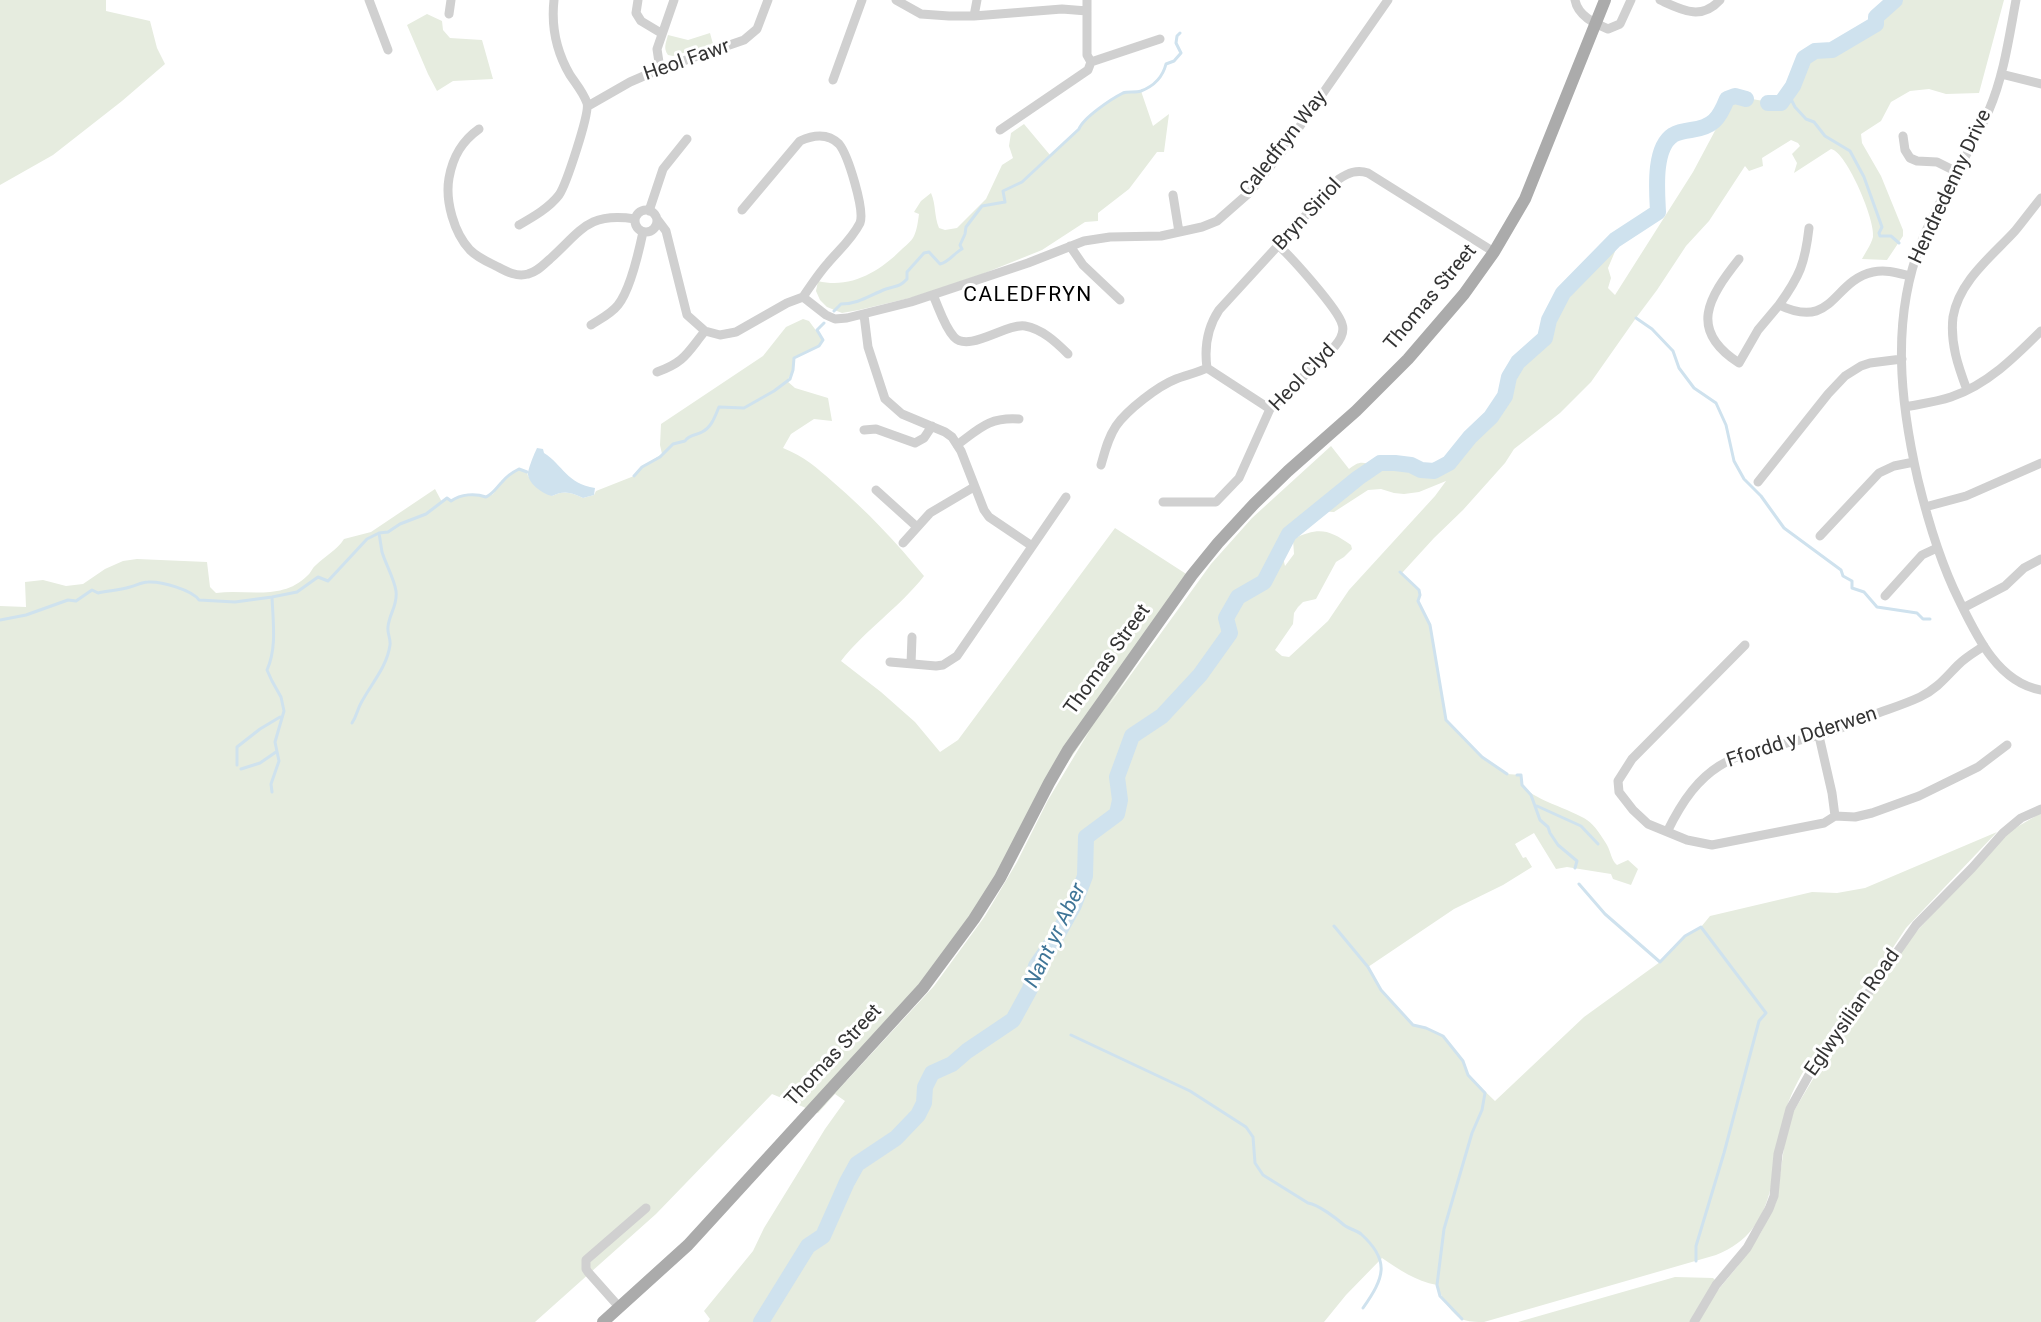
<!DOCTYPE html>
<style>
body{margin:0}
canvas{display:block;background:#fff}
</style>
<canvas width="2041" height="1322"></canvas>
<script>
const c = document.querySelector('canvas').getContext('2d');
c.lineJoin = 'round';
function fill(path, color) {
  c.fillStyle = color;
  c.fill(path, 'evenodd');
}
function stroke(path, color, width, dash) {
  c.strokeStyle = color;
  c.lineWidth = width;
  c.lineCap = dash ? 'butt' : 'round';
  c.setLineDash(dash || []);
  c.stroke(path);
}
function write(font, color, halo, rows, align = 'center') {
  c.font = font + ' Roboto,sans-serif';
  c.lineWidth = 6;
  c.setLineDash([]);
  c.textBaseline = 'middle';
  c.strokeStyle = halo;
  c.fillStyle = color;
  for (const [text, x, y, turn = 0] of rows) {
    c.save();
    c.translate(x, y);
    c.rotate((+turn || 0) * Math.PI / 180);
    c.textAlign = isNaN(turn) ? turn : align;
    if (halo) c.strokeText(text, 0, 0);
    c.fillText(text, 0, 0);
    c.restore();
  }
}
const green = new Path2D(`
 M 0,0 L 106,0 L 106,11 L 150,21 L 157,48 L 165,64 L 122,101 L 53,155 L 0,185 Z
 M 1895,0 L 2004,0 L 1979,93 L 1946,94 L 1929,89 L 1910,91 L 1891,102 L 1881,121 L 1861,134 L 1862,143 L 1881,176 L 1903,230 L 1903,236 L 1887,260 L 1862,259 C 1865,253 1871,245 1873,237 C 1876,222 1847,152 1831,149 L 1794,173 L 1797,163 L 1792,154 L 1800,146 L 1798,143 L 1791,140 L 1762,158 L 1763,166 L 1749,171 L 1745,166 L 1709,221 L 1686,246 L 1657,290 L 1636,318 L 1591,382 L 1560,413 L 1514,449 L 1505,463 L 1463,510 L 1434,538 L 1402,573 L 1419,590 L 1420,595 L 1418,601 L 1430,625 L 1446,720 L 1482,757 L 1507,774 L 1521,775 C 1521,779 1521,782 1522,785 C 1529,798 1573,810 1587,820 C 1595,825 1602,837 1607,845 C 1611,852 1611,860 1617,865 L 1628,860 L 1638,869 L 1631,885 L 1613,879 L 1611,874 L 1567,867 L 1556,869 L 1534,833 L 1515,844 L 1523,858 L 1526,857 L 1532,867 L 1503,885 L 1454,909 L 1368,967 L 1381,990 L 1413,1024 L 1426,1028 L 1443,1036 L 1463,1061 L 1468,1075 L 1495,1101 L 1584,1017 L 1660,962 L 1685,936 L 1701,927 L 1710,916 L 1812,892 L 1837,893 L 1865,888 L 1997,832 L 1906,928 L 1882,964 L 1859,992 L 1852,1004 C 1828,1037 1798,1070 1786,1110 C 1769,1165 1782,1229 1716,1255 L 1484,1322 C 1478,1322 1471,1322 1464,1320 C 1452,1315 1441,1297 1437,1285 C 1415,1281 1400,1270 1382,1258 L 1346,1295 L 1324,1322 L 708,1322 L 710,1319 L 704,1311 L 753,1251 L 764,1228 L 825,1129 L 845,1101 L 835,1094 L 818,1113 L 772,1094 L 656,1214 L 535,1322 L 0,1322 L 0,606 L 26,607 L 25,582 L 43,580 L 66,586 L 83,584 L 105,569 L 123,561 L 137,559 L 207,562 L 210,587 L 216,593 C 247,589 282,601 307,576 C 311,573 312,568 316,565 C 325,556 337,550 344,539 L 371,532 L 435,489 L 442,502 L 447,498 L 451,501 C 461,494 475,493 487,497 L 493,494 L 503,480 L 519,469 L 527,472 L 528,476 L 552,496 C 564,490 571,492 583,498 L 594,495 L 596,491 L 634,476 L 642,467 L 662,454 L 660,445 L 661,424 L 763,356 L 786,327 L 803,319 L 809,321 L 823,340 L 819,346 L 794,358 L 793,370 L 787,381 L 795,388 L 828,398 L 832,421 L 814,419 L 791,434 L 783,448 C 805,457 816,467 833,482 C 867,511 896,542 924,576 C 899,608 865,630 841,661 L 881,692 L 915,722 L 940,752 L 958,740 L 1115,528 L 1194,579 L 1106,709 L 1211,564 L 1252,518 L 1331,446 L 1349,469 C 1359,461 1363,461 1374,467 L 1380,463 L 1395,463 L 1411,465 L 1421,470 L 1434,471 L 1449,463 L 1470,437 L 1491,417 L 1505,396 L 1509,377 L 1518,362 L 1545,338 L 1549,320 L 1563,293 L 1615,240 L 1622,235 L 1608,268 L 1611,278 L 1608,288 L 1615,295 L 1693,172 L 1717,127 L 1727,99 C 1741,94 1764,103 1781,103 L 1793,86 L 1804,58 L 1815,51 L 1832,50 L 1876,24 L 1876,17 ZM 1446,481 L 1435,496 L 1349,590 L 1328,621 L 1289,657 L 1282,656 L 1275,650 L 1293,624 L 1294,613 L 1298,607 L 1303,602 L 1316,599 L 1336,562 L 1344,557 L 1352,549 L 1351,545 C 1328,529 1319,527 1293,539 L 1294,554 L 1285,566 L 1281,549 L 1288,534 L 1317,511 L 1334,512 L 1368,490 L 1381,489 L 1394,493 L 1404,494 L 1419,492 ZM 1090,730 L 1048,800 L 1017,862 L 985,916 L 934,986 L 838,1090 L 943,969 L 1059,775 Z
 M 427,14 L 442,21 L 443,30 L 450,38 L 482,40 L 493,79 L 453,81 L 437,91 L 428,74 L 407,25 Z
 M 710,33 L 713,44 L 673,56 L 668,55 C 663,48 666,43 668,35 L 688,40 Z
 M 1141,91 L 1153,126 L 1169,114 L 1164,152 L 1157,152 L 1129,189 L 1098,213 L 1098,221 L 1085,222 L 1042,250 L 960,283 L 914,297 L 859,310 L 842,313 L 827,307 L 820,300 L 816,291 L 818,281 C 850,289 879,272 901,250 C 905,246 911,242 914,236 C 917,230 918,221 919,214 L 914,212 L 921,201 L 931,193 C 936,204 934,216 939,228 L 945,230 L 957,228 L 986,199 L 1002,165 L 1013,158 L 1009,146 L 1011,133 L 1024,124 L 1050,155 L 1079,129 C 1083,120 1116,95 1126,92 C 1130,91 1136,91 1141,91 Z
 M 2041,813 L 2041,1322 L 1698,1322 L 1713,1296 L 1737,1267 L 1760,1234 L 1776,1203 L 1785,1141 L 1792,1114 L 1825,1059 L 1915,933 L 2010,831 Z
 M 1675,1277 L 1713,1278 L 1716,1281 L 1691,1322 L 1518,1322 Z`);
const water = new Path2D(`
 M 537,448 L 543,449 L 544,453 C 563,465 567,484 595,488 L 594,495 L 583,498 C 571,492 564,490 552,496 C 543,494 530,485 528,475 C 527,471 535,452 537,448 Z`);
const stream = new Path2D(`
 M 1788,93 L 1795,107 L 1806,119 L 1814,122 L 1825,136 L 1850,151 L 1864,177 L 1882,227 L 1879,233 L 1880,236 L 1891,236 L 1899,243
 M 834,311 L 841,304 C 859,304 870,295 886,289 C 895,286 900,287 907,279 L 907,272 L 924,253 L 929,252 L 940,264 C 949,262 954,253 962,249 L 960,245 L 965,234 L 966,227 L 982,206 L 1005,202 L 1003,191 L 1022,182 L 1079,129 C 1083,118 1111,99 1123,93 C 1128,91 1135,93 1141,91 C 1154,86 1163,76 1166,64 L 1174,61 L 1181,53 L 1176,43 L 1177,36 L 1180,33
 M 1636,318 L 1652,329 L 1673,351 L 1679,368 L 1694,388 L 1716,403 L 1726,425 L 1734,461 L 1744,479 L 1761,496 L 1784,528 L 1841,570 L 1843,576 L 1852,581 L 1852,588 L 1864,592 L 1877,607 L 1917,613 L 1923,619 L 1930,619
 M 634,476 L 642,467 L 660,457 L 673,444 L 685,441 C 690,434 695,436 702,432 C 712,427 715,416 719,407 L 744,408 L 774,391 L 790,379 L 793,370 L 794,358 L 819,346 L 823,340 L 817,330 L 824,323
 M 1400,572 L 1419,590 L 1420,595 L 1418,601 L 1430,625 L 1446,720 L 1482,757 L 1507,774
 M 0,620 L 26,615 L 68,600 L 76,601 L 92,590 L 98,593 C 108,591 120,590 130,587 C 136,586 141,582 148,582 C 161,581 192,590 199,600 L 235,602 L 272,597 L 297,592 L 318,577 L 328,581 L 367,539 L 379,533 L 388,532 L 400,524 L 426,514 L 447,498 L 451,501 C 461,494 475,493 486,497 C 494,493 496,488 502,482 C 506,477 513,472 519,469 L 527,472
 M 352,723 C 357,716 357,710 361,703 C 371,684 387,667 390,645 C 391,639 387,633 388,627 C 389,614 398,605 396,591 C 394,578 386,565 382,552 C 381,546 380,539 379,533
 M 237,765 L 237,747 L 260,729 L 280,717
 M 241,769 L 260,763 L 276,752
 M 1517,775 L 1521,775 L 1522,785 L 1531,795 L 1540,820 L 1548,827 L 1550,833 L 1558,845 L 1577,861 L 1575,868
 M 272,792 L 271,784 L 279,761 L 275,742 L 284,711 L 281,697 L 272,681 L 267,670 C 277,648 273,622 272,597
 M 1537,806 L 1581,826 L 1598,844
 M 1579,884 L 1605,914 L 1660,962 L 1685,936 L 1701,927 L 1766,1013 L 1759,1021 L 1724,1153 L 1696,1246 L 1696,1261
 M 1334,926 L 1368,967 L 1381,990 L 1413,1025 L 1426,1028 L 1443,1036 L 1463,1061 L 1468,1075 L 1485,1093 L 1482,1110 L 1472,1133 L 1444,1229 L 1437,1285 L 1440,1296 L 1462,1319
 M 1071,1035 L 1190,1091 L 1246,1127 L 1253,1137 L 1255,1163 L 1263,1175 L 1308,1203 C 1319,1205 1336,1218 1344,1225 C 1349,1229 1356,1230 1361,1234 C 1391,1261 1384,1278 1363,1308`);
const river = new Path2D(`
 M 1768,103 L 1781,103 L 1793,86 L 1804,58 L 1815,51 L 1832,50 L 1876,24 L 1876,17 L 1895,0
 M 761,1322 L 808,1246 L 823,1236 L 847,1182 L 857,1164 L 896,1138 L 918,1115 L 924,1103 L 925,1087 L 932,1073 L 952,1064 L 967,1051 L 1013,1020 L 1030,989 L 1036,966 L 1056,937 L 1074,905 L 1085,876 L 1086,837 L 1117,814 L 1120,800 L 1117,777 L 1132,736 L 1162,716 L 1200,675 L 1230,633 L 1226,618 L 1238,597 L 1264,582 L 1289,534 L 1358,478 L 1380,463 L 1395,463 L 1411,465 L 1421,470 L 1434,471 L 1449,463 L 1470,437 L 1491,417 L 1505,396 L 1509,377 L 1518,362 L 1545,338 L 1549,320 L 1563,293 L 1615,240 L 1658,212 C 1657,191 1653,148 1673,135 C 1678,132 1684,131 1691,130 C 1713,127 1719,119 1727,99 L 1735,96 L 1746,99`);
const minor = new Path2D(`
 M 369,0 L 388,50
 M 638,0 L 636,13 L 641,21 L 661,33
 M 896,0 L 921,14 L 949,16 L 974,16 L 1062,9 L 1087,11
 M 1087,0 L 1087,55 L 1091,62
 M 1575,0 C 1578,16 1594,23 1608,29 L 1620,24 L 1631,0
 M 1660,0 C 1682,10 1701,21 1720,0
 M 2016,0 C 2009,37 2004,75 1989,110 C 1969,156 1939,197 1921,243 C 1891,319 1900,402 1918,480 C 1928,521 1940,562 1959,600 C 1976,635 1998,683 2041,690
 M 449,14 L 451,0
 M 974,16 L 977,0
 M 660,69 L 657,49 L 674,0
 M 2001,74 L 2041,84
 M 833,80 L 862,0
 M 588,106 L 630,82 L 660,69 L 744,40 L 757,29 L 768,0
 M 479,129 C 462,141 453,156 449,178 C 445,201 454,233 470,250 C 478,258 488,262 498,267 C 507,272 517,277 528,274 C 537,272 543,265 550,259 C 582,230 588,212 635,219
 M 1000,130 L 1088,70 L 1091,62 L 1160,39
 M 1903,136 L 1905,150 L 1910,158 L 1917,161 L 1937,162 L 1957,172
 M 1173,195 L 1179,232
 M635 221a11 11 0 1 1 22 0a11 11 0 1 1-22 0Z
 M 742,210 L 800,141 C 813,135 828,133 839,144 C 848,155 865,210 860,223 C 852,239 839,250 828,263 C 819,273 811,285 803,297
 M 649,211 L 663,169 L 687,139
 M 657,219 L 666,231 L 687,315 L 705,331 L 720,335 L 736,332 L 787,303 L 803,297
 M 519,225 C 533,217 549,208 559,195 C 566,185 590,113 587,103 C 583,92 576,84 570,75 C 556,51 551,27 554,0
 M 1070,246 L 1083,265 L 1120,300
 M 1739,259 C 1708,298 1688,330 1739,363 L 1758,330 L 1779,305 C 1834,331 1832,281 1873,272 C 1886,269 1898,273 1910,276
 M 933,295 C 939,308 944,326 954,337 C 969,353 1006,323 1025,326 C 1042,329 1056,342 1068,354
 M 803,297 L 826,315 L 835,319 L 847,318 L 911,302 L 1028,263 L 1084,241 L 1110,237 L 1161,236 L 1202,227 L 1217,221 L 1250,192 L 1284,149 L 1388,0
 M 1779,305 C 1800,276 1805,263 1809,228
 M 864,315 L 868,347 L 885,399 L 902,414 L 945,432 L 952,437 L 961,451 L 984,510 L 989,517 L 1032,546
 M 591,325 C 600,319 611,314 618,305 C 630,290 639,251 643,232
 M 1207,368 C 1204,346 1207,328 1219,310 L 1339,179 C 1348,173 1357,169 1368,173 L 1494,252
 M 1207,368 L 1270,409
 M 657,372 C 685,362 687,353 705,331
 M 1967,390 C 1958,366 1950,343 1953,317 C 1959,281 1992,256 2015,231 C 2024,220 2032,209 2041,198
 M 1905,407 C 1920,404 1936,402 1951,397 C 1987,385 2015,357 2041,331
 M 864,430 L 876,429 L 915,443 L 924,438 L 932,426
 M 957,445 C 980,428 989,417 1019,419
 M 1101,465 C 1105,451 1108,438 1116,426 C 1127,410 1158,386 1176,379 C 1186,375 1197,373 1207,368
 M 1758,482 L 1828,394 L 1845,376 L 1861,366 L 1870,363 L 1902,359
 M 876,490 L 917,527
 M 1163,502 L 1216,502 L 1239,478 L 1270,409 L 1335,346 C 1340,340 1345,332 1342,324 C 1338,309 1292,258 1279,246
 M 1925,507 L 1966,496 L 2041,463
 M 1820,536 L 1879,473 L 1894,466 L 1914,462
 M 903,543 L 930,513 L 974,487
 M 1885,596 L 1922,555 L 1937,548
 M 1963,608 L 2005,586 L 2024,568 L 2041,559
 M 1745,645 L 1632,759 L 1618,781 L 1619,792 L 1633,810 L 1648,824 L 1687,840 L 1712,845 L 1824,823 L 1835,816 L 1832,793 L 1819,736
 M 890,662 L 936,666 L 943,665 L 957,656 L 1066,497
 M 911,664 L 912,637
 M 1835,816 L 1855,817 L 1872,813 L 1919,796 L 1978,767 L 2007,745
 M 1667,832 C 1706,752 1740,755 1817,736 C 1836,731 1855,722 1873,715 C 1889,709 1905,704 1920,697 C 1937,689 1946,677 1958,665 C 1966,657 1975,652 1984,646
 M 620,1308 L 588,1272 L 586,1269 L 586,1260 L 646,1208
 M 1694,1322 L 1716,1285 L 1747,1248 L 1769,1209 L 1774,1196 L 1778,1154 L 1790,1109 L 1819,1057 L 1857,1009 L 1916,925 L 1972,868 L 2003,833 L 2021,818 L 2041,809`);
const major = new Path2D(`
 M 603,1322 L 688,1245 L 923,988 L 974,919 L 1000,878 L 1049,783 L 1068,750 L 1192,575 L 1218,543 L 1254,504 L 1288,471 L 1356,411 L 1408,359 L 1464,294 L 1494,252 L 1525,199 L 1605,0`);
const streetNames = [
 ["Heol Fawr",687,61,-19],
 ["Caledfryn Way",1284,144,-52],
 ["Hendredenny Drive",1951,187,-65],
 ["Bryn Siriol",1308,215,-47],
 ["Thomas Street",1431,298,-50],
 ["Heol Clyd",1303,378,-46],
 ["Thomas Street",1108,660,-54],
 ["Ffordd y Dderwen",1802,738,-18],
 ["Eglwysilian Road",1853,1013,-55],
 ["Thomas Street",834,1056,-47]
];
const neighbourhoodNames = [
 ["CALEDFRYN",1028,296]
];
const waterNames = [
 ["Nant yr Aber",1056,936,-64]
];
fill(green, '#e6ecdf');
fill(water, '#cfe2ee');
stroke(stream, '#cfe2ee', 3);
stroke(river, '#cfe2ee', 16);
stroke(minor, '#d0d0d0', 9);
stroke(major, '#ababab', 12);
write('20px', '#333', '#fff', streetNames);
c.letterSpacing = '1.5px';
write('21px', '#000', '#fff', neighbourhoodNames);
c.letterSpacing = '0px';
write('italic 21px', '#3f7597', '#fff', waterNames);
</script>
